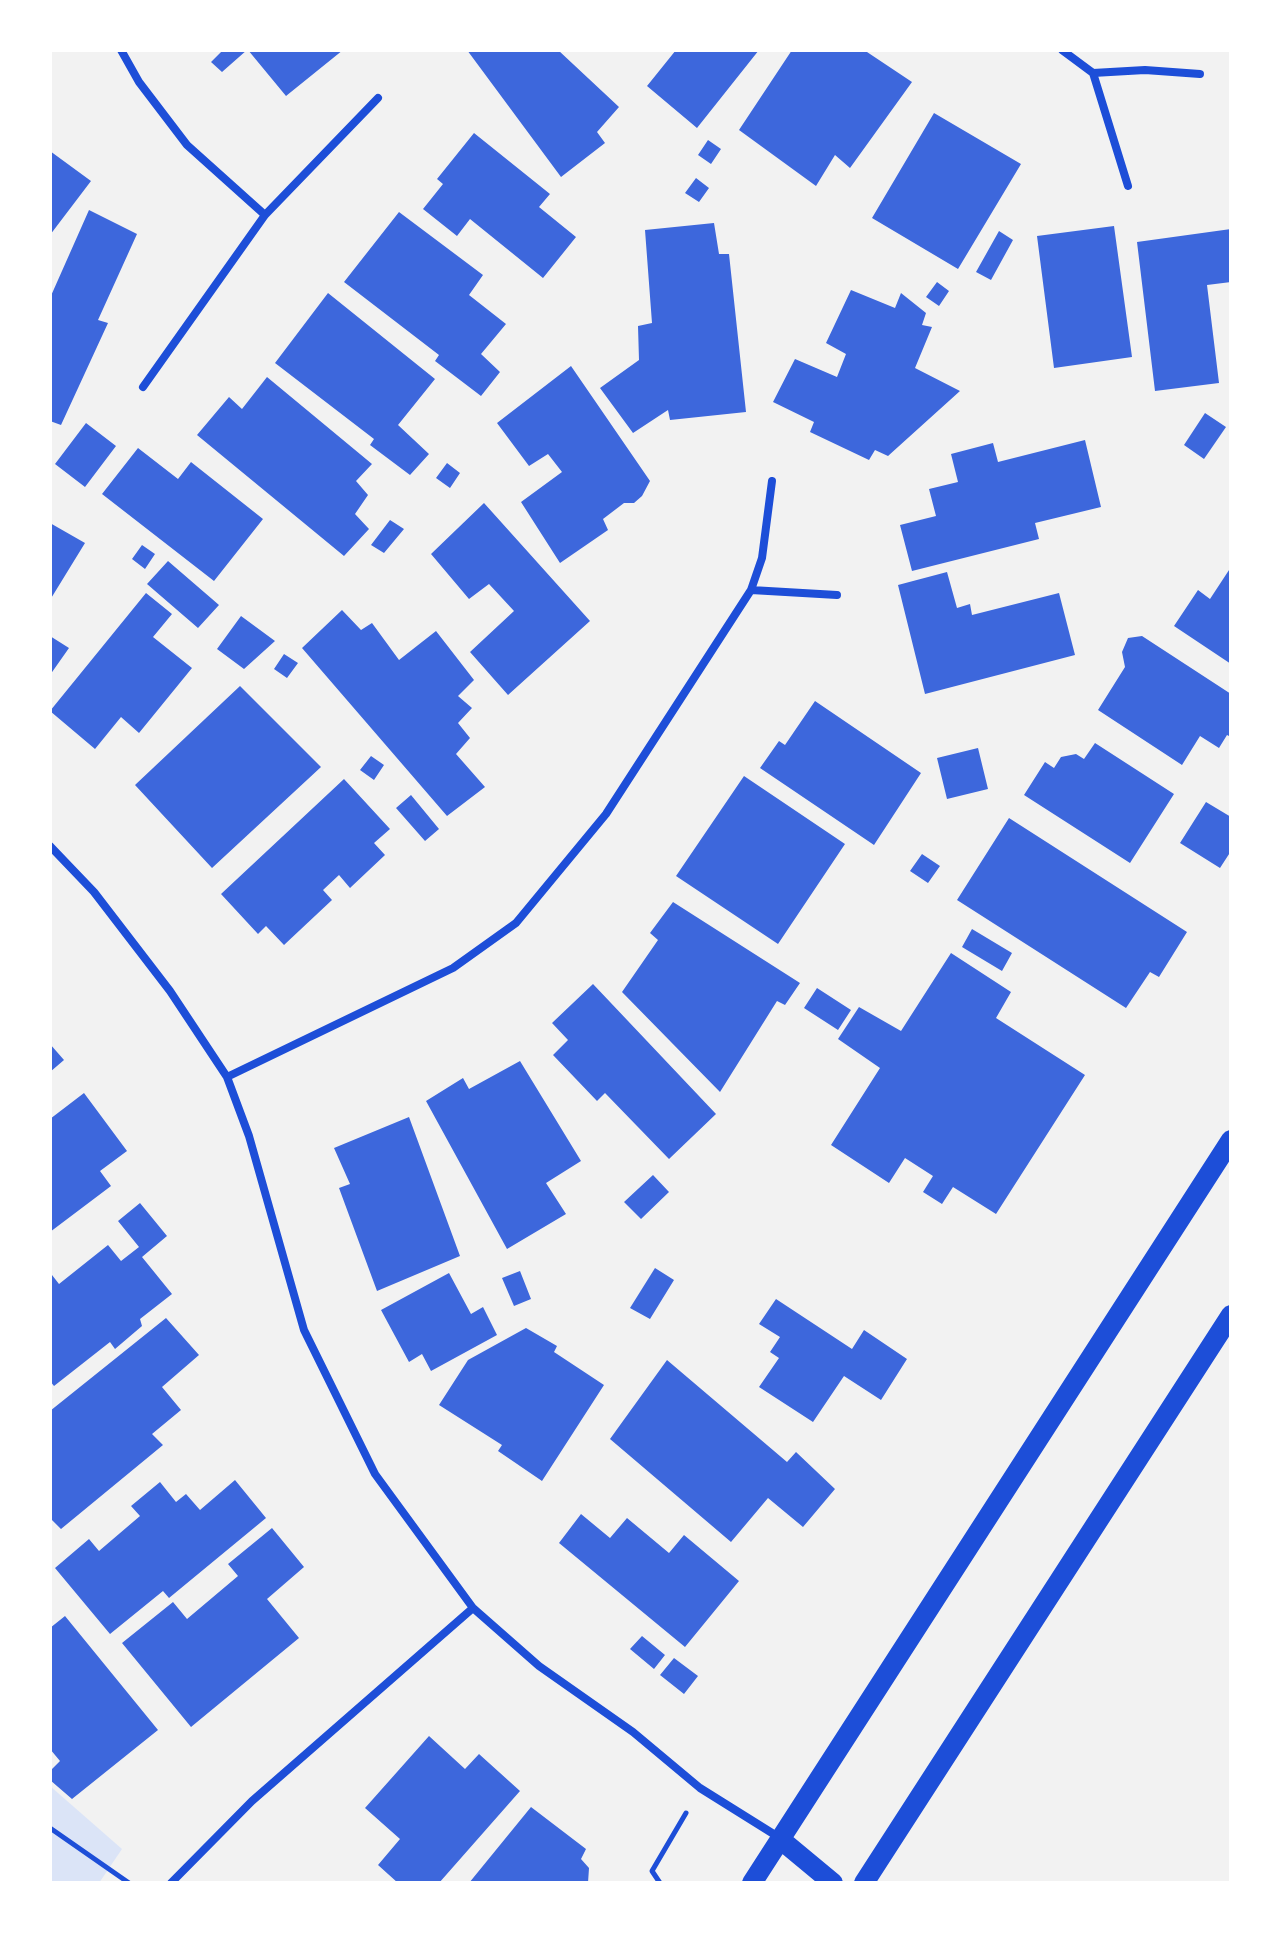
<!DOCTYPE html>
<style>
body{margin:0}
#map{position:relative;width:1281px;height:1933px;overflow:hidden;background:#f2f2f2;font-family:Literata,serif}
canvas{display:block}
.frame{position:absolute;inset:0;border:52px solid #fff;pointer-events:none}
</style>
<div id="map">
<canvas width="1281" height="1933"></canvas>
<div class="frame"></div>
</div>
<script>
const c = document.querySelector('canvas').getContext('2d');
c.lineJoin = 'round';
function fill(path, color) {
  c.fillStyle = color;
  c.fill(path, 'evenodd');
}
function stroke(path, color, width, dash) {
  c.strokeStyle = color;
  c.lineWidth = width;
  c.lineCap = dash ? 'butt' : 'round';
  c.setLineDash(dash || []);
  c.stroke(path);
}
const green = new Path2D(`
 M 50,1786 L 122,1849 L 99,1883 L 50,1883 Z`);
const building = new Path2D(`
 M 223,50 L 247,50 L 222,72 L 211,62 Z
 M 248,50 L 343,50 L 286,96 Z
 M 467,50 L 558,50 L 619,107 L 597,132 L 605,143 L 561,177 Z
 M 676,50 L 759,50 L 697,128 L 647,86 Z
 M 792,50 L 864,50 L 912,82 L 850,168 L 835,155 L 816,186 L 739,130 Z
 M 934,113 L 1021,164 L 958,269 L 872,218 Z
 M 474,133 L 550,194 L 539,207 L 576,237 L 543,278 L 470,219 L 457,236 L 423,209 L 443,184 L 437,179 Z
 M 708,140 L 721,149 L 711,164 L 698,155 Z
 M 50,151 L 91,181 L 50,235 Z
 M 696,178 L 709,188 L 699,202 L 685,193 Z
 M 89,210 L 137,234 L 98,320 L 108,323 L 61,425 L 50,421 L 50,298 Z
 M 399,212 L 483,275 L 469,295 L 506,324 L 481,354 L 500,372 L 481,396 L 435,361 L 439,355 L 344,282 Z
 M 714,223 L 719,254 L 729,254 L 746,412 L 670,420 L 668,410 L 633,433 L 600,388 L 639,360 L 638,326 L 652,323 L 645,230 Z
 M 1114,226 L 1132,357 L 1054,368 L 1037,236 Z
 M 1231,229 L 1231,282 L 1207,285 L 1219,383 L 1155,391 L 1137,242 Z
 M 999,231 L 1013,240 L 991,280 L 976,272 Z
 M 937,282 L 949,291 L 939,306 L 926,297 Z
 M 851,290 L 895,308 L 901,293 L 926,313 L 922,325 L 932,327 L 915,368 L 960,391 L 888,456 L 875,450 L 869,460 L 810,432 L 814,422 L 773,402 L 795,359 L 837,377 L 846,354 L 826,343 Z
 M 328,293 L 435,379 L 398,425 L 429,454 L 410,475 L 370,445 L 374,439 L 275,363 Z
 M 571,366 L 650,481 L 642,496 L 634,503 L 624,503 L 603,519 L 608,530 L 560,563 L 521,502 L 562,472 L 548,454 L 529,466 L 497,423 Z
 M 267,377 L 372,464 L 356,481 L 368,495 L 355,514 L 369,529 L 344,556 L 197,435 L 229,397 L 242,409 Z
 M 1205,413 L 1226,427 L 1204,459 L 1184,445 Z
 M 86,423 L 116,446 L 85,487 L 55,464 Z
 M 1085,440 L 1101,507 L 1035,523 L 1039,539 L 912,571 L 900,525 L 936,516 L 929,489 L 958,482 L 951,454 L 993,443 L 998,462 Z
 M 138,448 L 178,479 L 191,462 L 263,519 L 214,581 L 102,494 Z
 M 447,463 L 460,473 L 450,488 L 436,478 Z
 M 484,503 L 590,621 L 508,695 L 470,652 L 514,611 L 489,584 L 469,599 L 431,554 Z
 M 390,520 L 404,529 L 384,553 L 371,545 Z
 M 50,523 L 85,543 L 50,600 Z
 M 142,545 L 155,554 L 145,569 L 132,559 Z
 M 168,561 L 219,605 L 198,628 L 147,584 Z
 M 1231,567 L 1231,664 L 1174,626 L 1198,590 L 1210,599 Z
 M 947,572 L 957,608 L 970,604 L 972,615 L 1059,593 L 1075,655 L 925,694 L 898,585 Z
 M 146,593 L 172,614 L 153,637 L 192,668 L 139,733 L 121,717 L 95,749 L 50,711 Z
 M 342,610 L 361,630 L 372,623 L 399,660 L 436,631 L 474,680 L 458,696 L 472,708 L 458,723 L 470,738 L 456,754 L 485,787 L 447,816 L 302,648 Z
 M 241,616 L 275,641 L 244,669 L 217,649 Z
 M 50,636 L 69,648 L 50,675 Z
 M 1142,636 L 1231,694 L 1231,737 L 1227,735 L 1219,748 L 1200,736 L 1182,765 L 1098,710 L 1125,667 L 1122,652 L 1128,638 Z
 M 284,654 L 298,663 L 287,678 L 274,669 Z
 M 240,686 L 321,767 L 212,868 L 135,785 Z
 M 815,701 L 921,773 L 874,845 L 760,768 L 779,741 L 785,745 Z
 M 1095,743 L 1174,794 L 1130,863 L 1024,795 L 1045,762 L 1054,768 L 1061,757 L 1076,754 L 1084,759 Z
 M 978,748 L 988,789 L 947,799 L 937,758 Z
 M 371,756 L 384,765 L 374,780 L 360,770 Z
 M 744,776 L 845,844 L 778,944 L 676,876 Z
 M 344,779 L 390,829 L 374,843 L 385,855 L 350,888 L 339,875 L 323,890 L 332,900 L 284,945 L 266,926 L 258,934 L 221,894 Z
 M 411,795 L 439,829 L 425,841 L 396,808 Z
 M 1206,802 L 1231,817 L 1231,851 L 1220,868 L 1180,843 Z
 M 1009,818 L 1187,932 L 1159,977 L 1150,972 L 1126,1008 L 957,900 Z
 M 922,854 L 940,866 L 928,883 L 910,871 Z
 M 673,902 L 800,983 L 785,1005 L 777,1001 L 720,1092 L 622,992 L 658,940 L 650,933 Z
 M 972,929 L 1012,953 L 1002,971 L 962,947 Z
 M 951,953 L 1011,992 L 996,1018 L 1085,1075 L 996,1214 L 953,1187 L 942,1204 L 923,1192 L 933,1176 L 905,1158 L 889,1183 L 831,1145 L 880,1068 L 838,1039 L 859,1007 L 901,1031 Z
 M 593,984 L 716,1114 L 669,1159 L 605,1093 L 597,1101 L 553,1055 L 568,1040 L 552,1023 Z
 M 817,988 L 851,1010 L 838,1030 L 804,1008 Z
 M 50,1044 L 64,1060 L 50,1072 Z
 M 520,1061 L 581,1161 L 546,1183 L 566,1214 L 507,1249 L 426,1101 L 463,1078 L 469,1089 Z
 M 84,1093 L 127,1151 L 100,1171 L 111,1186 L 50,1232 L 50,1119 Z
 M 409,1117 L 460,1256 L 377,1291 L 339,1188 L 350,1184 L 334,1148 Z
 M 653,1175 L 669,1192 L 641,1219 L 624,1202 Z
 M 140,1203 L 167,1236 L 142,1257 L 172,1294 L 140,1319 L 142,1326 L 115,1349 L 110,1342 L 54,1386 L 50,1381 L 50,1277 L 52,1275 L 59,1284 L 108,1245 L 121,1261 L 139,1247 L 118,1221 Z
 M 655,1268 L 674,1280 L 650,1319 L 630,1308 Z
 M 520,1271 L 531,1299 L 514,1306 L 502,1278 Z
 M 449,1273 L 471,1314 L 483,1307 L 497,1335 L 431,1371 L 422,1354 L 409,1362 L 381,1310 Z
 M 776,1299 L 852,1349 L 864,1330 L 907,1359 L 881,1400 L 844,1376 L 813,1422 L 759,1387 L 779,1358 L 770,1352 L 780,1337 L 759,1324 Z
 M 166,1318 L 199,1355 L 162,1387 L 181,1410 L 152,1434 L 163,1445 L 61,1529 L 50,1518 L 50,1411 Z
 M 526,1328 L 557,1346 L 554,1352 L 604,1385 L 542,1481 L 498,1451 L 502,1445 L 439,1405 L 468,1360 Z
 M 667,1360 L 787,1462 L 796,1452 L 835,1489 L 803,1527 L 768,1498 L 731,1542 L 610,1439 Z
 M 235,1480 L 266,1518 L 169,1598 L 163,1591 L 110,1634 L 55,1568 L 89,1539 L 99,1551 L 140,1516 L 131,1506 L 160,1482 L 176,1502 L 186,1494 L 200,1510 Z
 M 581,1514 L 610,1538 L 627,1518 L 669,1553 L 684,1535 L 739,1581 L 685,1647 L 559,1543 Z
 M 272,1528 L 304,1567 L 267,1599 L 299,1638 L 191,1727 L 122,1643 L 173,1602 L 187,1619 L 238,1576 L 228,1564 Z
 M 65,1616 L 158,1730 L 72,1799 L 50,1780 L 50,1771 L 60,1761 L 50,1749 L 50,1628 Z
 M 642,1636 L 665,1655 L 654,1669 L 630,1649 Z
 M 674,1658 L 698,1676 L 684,1694 L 660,1675 Z
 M 429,1736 L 465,1769 L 479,1754 L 520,1791 L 439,1883 L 398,1883 L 378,1865 L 400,1839 L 365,1808 Z
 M 531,1807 L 586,1849 L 581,1859 L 589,1868 L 588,1883 L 469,1883 Z`);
const path = new Path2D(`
 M 50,1828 L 129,1883
 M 660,1883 L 652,1871 L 686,1813`);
const minor = new Path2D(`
 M 121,50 L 139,82 L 187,145 L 265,215
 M 1062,50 L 1093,73
 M 1128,186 L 1093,73 L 1145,70 L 1200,74
 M 143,387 L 265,215 L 378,98
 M 772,481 L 762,558 L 751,590 L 837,595
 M 50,846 L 94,892 L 170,991 L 227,1077 L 249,1136 L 304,1330 L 375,1474 L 473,1608 L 539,1666 L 633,1732 L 700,1788 L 780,1838
 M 227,1077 L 453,968 L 516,923 L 606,814 L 751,590
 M 171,1883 L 252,1801 L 473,1608`);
const primary = new Path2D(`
 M 780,1839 L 833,1883
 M 752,1883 L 1231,1140
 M 864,1883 L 1231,1315`);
fill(green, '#dbe4f7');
fill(building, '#3d67dc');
stroke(path, '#1d4ed8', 5);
stroke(minor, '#1d4ed8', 8);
stroke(primary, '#1d4ed8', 20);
</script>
